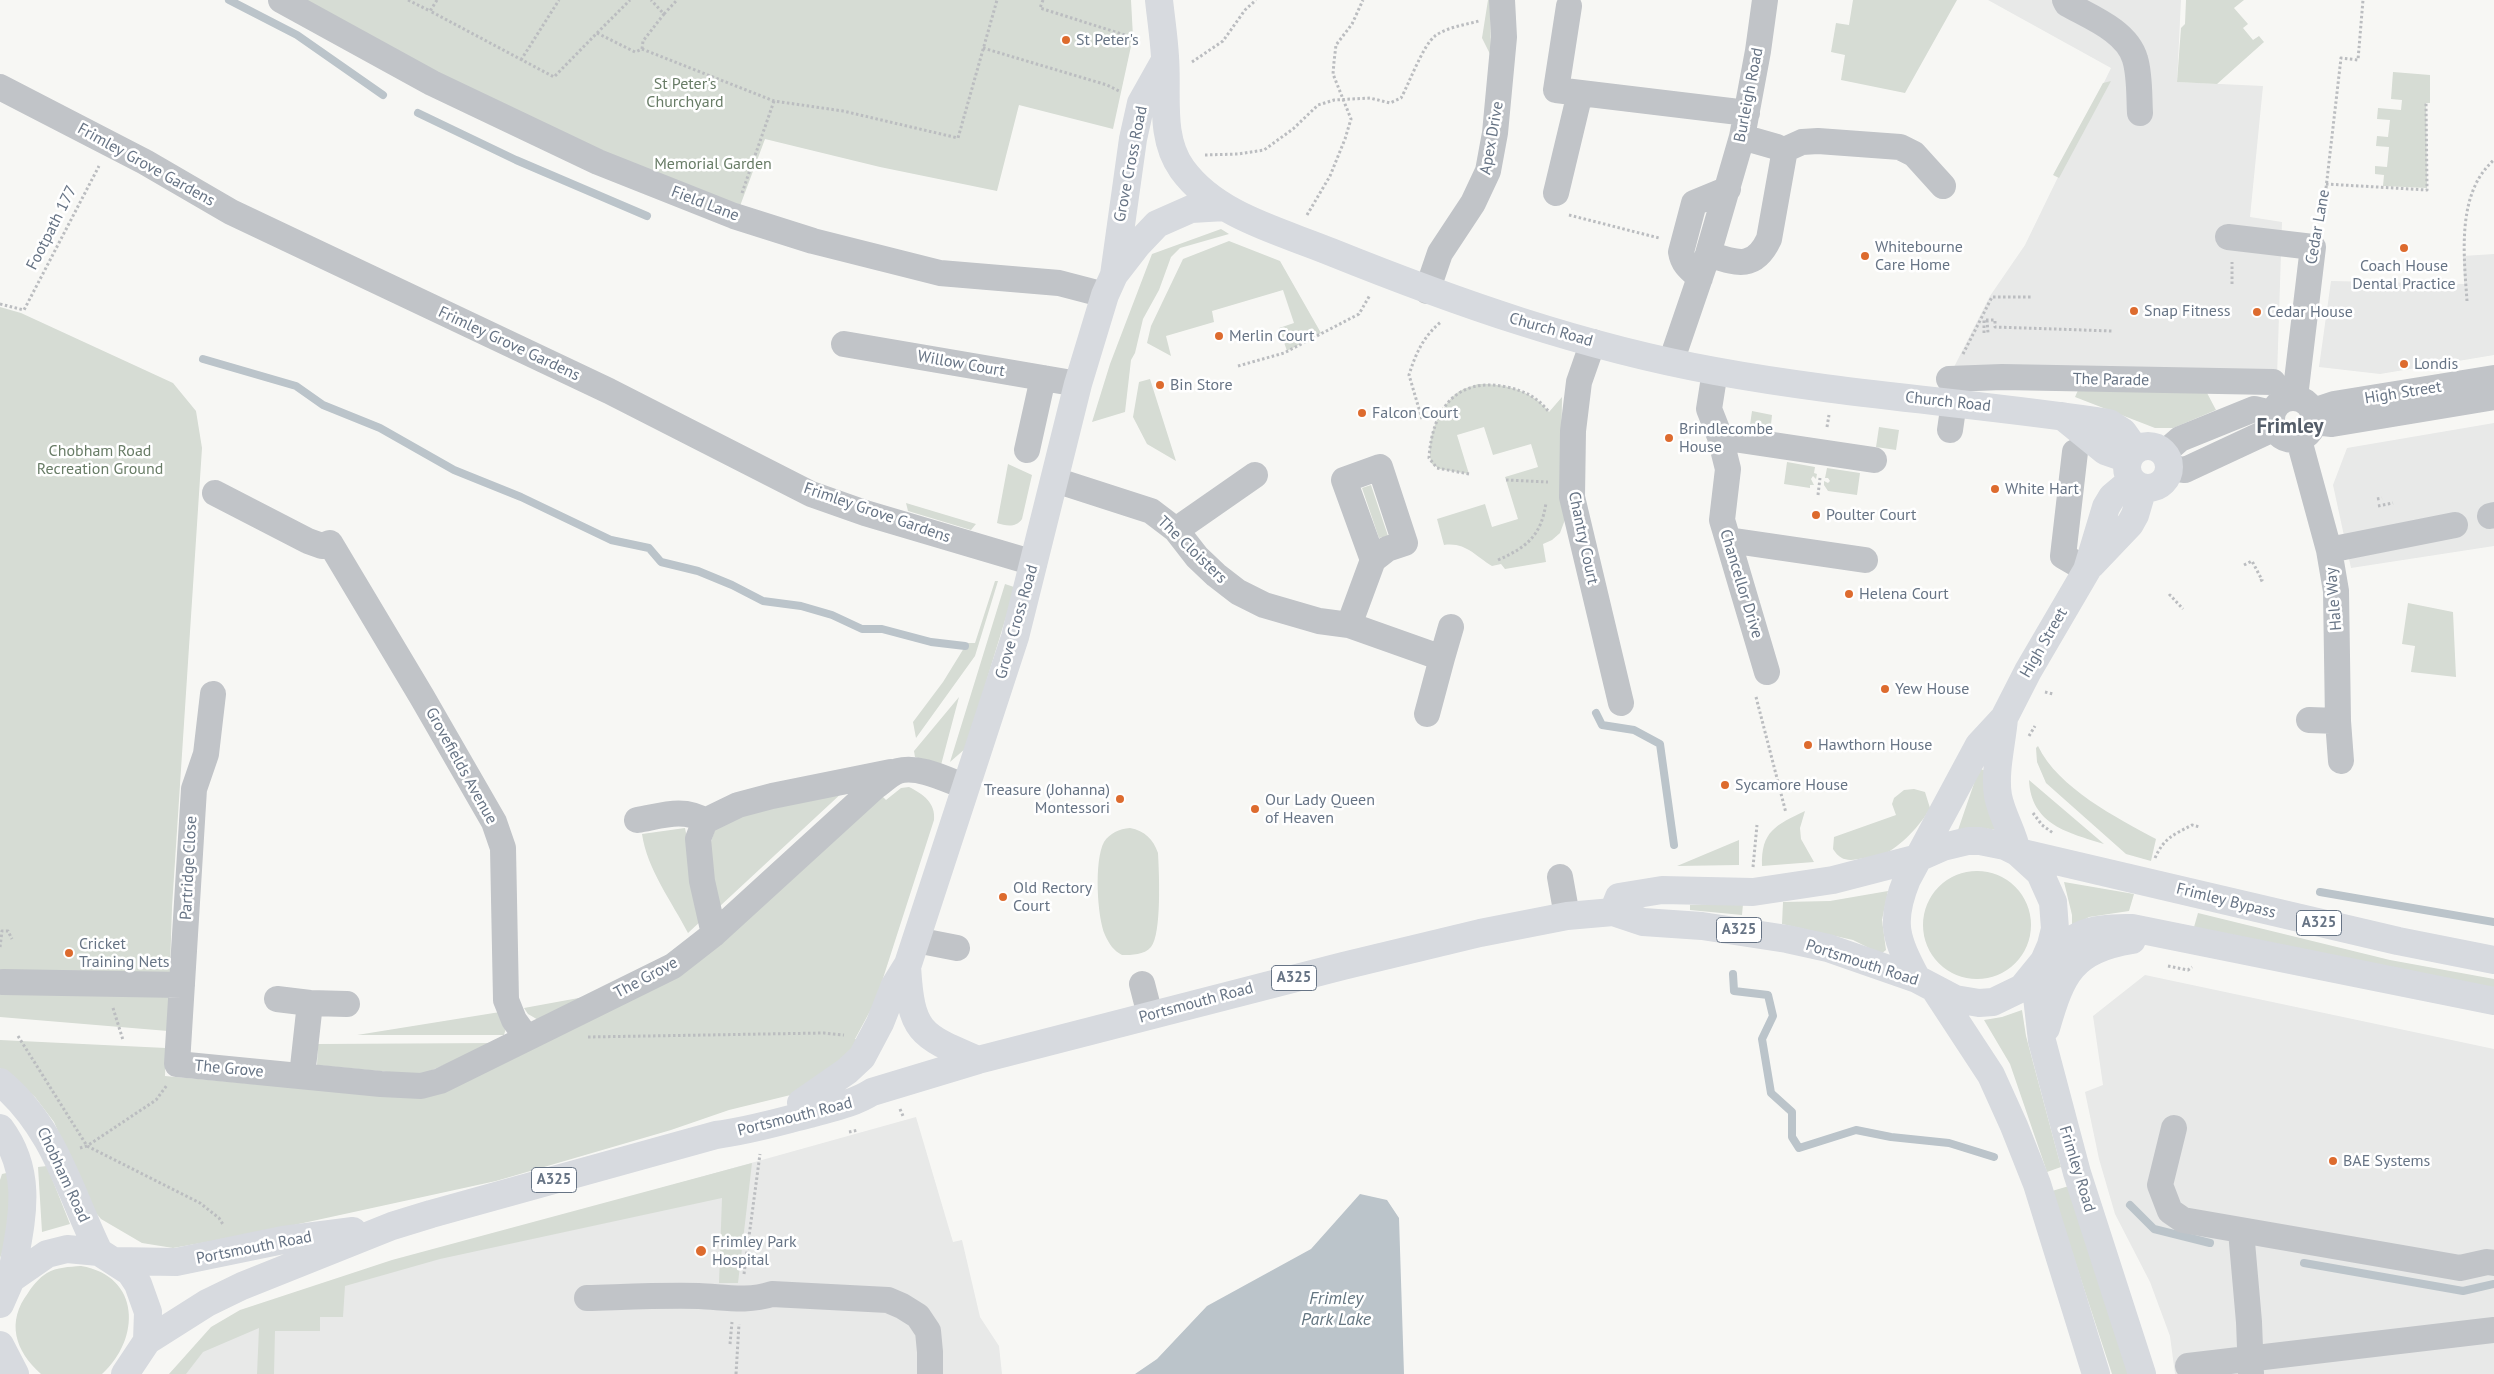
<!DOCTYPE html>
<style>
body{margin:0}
canvas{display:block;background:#f7f7f4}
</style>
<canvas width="2494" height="1374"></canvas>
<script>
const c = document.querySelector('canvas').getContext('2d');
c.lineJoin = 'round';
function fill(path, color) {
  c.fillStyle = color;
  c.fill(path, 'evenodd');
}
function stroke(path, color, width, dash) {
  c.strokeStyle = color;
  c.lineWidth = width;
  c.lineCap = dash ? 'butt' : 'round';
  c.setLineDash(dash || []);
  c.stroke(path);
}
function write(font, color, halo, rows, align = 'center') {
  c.font = font + ' "PT Sans",sans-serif';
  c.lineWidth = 5;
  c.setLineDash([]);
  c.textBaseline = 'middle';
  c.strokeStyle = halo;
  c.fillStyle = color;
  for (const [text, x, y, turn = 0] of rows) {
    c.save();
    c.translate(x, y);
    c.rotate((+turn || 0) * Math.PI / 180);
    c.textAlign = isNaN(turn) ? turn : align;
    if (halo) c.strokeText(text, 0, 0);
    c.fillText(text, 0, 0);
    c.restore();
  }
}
const built = new Path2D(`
 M 1988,0 L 2181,0 L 2177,82 L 2263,86 L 2250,217 L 2282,222 L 2277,377 L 1954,367 L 1990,296 L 2025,245 L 2111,68 Z
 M 2494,254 L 2494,355 L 2380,374 L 2319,367 L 2331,281 L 2464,284 L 2463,256 Z
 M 2494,423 L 2494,546 L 2351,568 L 2333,485 L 2347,448 Z
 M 2145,975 L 2494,1049 L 2494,1374 L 2175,1374 L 2170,1336 L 2150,1282 L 2115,1214 L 2099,1159 L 2085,1092 L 2103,1085 L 2093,1016 Z
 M 916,1117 L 953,1242 L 962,1240 L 980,1317 L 999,1346 L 1002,1374 L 169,1374 L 224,1321 L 665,1187 Z`);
const green = new Path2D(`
 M 289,0 L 1131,0 L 1133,37 L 1113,129 L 1019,105 L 997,191 L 880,167 L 765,139 L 737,214 L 585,151 Z
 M 1488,0 L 1490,0 L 1491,56 L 1482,38 Z
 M 1853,0 L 1957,0 L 1905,93 L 1841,80 L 1845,55 L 1831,52 L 1836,23 L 1849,25 Z
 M 2186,0 L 2244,0 L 2234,8 L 2248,24 L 2243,28 L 2253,40 L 2259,36 L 2264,42 L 2217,84 L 2177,82 L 2181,28 L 2185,24 Z
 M 2393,72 L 2430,75 L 2430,103 L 2426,103 L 2427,188 L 2383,186 L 2384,175 L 2375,174 L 2375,166 L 2387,167 L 2389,147 L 2376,146 L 2377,136 L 2388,137 L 2390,120 L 2377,119 L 2378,108 L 2401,110 L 2402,100 L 2391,99 Z
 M 2111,81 L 2059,178 L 2053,175 L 2103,83 Z
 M 1221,229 L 1229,234 L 1180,248 L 1171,257 L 1159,290 L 1143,319 L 1135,353 L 1131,360 L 1125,412 L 1092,422 L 1110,364 L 1152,254 Z
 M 1229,241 L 1280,261 L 1321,333 L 1287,351 L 1279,328 L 1294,323 L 1283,290 L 1212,311 L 1214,322 L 1166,336 L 1171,356 L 1147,343 L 1151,326 L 1183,259 Z
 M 0,307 L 21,313 L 173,383 L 196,411 L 202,448 L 172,907 L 168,1031 L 0,1017 Z
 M 1150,379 L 1176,461 L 1147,444 L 1133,417 L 1139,382 Z
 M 1478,384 C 1505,383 1533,391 1549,412 L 1562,397 L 1561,463 L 1566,517 L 1560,533 L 1552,540 L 1543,544 L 1546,562 L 1505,569 L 1501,564 L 1492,566 C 1475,556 1466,542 1444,545 L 1437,519 L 1485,504 L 1492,527 L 1518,519 L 1505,477 L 1538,467 L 1531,444 L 1493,455 L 1484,427 L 1457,435 L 1469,474 L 1440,469 L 1432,464 C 1424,442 1439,407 1457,393 C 1463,388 1471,387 1478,384 Z
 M 2079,388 L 2206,391 L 2216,410 L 2173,428 L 2155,428 L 2075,397 Z
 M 1752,411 L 1772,415 L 1770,434 L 1749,432 Z
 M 1879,427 L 1899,430 L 1896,450 L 1876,447 Z
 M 1787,462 L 1815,467 L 1814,473 L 1817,474 L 1816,479 L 1813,476 L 1811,479 L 1814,485 L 1810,485 L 1810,488 L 1784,484 Z
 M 1008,464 L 1032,475 L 1022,519 C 1016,528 1006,526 997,523 Z
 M 1827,468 L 1860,473 L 1857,495 L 1828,491 L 1824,485 L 1824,481 L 1828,483 L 1830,481 L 1828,478 L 1825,478 Z
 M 1371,485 L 1388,536 L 1379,538 L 1362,488 Z
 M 906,503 L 976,524 L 971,530 L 908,511 Z
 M 995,581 L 998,581 L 975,656 L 916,738 L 913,722 L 943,682 L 964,648 L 967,648 L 968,643 L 975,643 Z
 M 1005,584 L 1014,587 L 1013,594 L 966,748 L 950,762 Z
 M 2408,603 L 2453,612 L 2456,677 L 2411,672 L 2415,646 L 2402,644 Z
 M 959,697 L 941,765 L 915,757 L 914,751 Z
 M 2038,746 C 2058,788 2117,818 2156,839 L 2151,861 L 2126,854 L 2046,783 L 2037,762 L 2036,748 Z
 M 1979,769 L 1984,770 L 1997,830 L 1974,827 L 1958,830 Z
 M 2029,780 L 2104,844 C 2069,833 2031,825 2029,780 Z
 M 909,787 C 923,794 936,803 934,820 L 876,1000 L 855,1039 L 862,1041 L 807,1091 L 729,1110 L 671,1130 L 496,1181 L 262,1232 L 173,1248 L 142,1243 L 101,1219 L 91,1207 L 54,1122 L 35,1097 L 0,1068 L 0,1040 L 166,1048 L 165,1076 L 397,1097 L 570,1026 L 882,796 L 886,800 L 901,788 Z
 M 1914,789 L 1925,792 L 1930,808 C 1921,825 1901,846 1883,855 C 1877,858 1870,857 1864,858 C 1850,861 1841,862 1833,849 L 1834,837 L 1896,815 L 1892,804 L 1894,798 L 1904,790 Z
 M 844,791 L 719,907 L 705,859 L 718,821 Z
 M 1805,811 L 1800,828 L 1801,839 L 1814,862 L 1762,866 C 1761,831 1776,825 1805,811 Z
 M 685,828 L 703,919 L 688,933 C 672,902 647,869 642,834 Z
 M 1130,828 C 1145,831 1153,839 1158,853 C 1159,871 1162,934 1151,947 C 1144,955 1132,955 1122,955 C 1114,951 1109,944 1105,935 C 1097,917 1094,860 1104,842 C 1110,833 1119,829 1130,828 Z
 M 1739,840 L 1739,865 L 1677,866 Z
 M1923 925a54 54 0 1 1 108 0a54 54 0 1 1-108 0Z
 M 2064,882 L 2134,894 L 2129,911 L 2089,917 L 2072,927 L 2072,915 Z
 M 1888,891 L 1882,920 L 1886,950 L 1881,954 L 1853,940 L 1782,924 L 1783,902 L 1830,901 Z
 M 1743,904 L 1742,915 L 1690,910 L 1690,905 Z
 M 2198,913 L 2390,960 L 2494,979 L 2494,988 L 2194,927 Z
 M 595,995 L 540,1021 L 528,1014 L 524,1008 Z
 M 2022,1010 L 2026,1036 L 2061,1167 L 2047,1172 L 2010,1064 L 1984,1020 L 2002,1017 Z
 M 500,1012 L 506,1028 L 504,1035 L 357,1035 Z
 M 498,1043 L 420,1075 L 317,1065 L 318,1044 Z
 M 752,1163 L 738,1283 L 719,1283 L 722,1198 L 440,1259 L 345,1286 L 343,1317 L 320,1317 L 320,1331 L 275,1331 L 274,1374 L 257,1374 L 259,1328 L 203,1352 L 186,1374 L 169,1374 L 211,1327 L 240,1310 L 392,1260 Z
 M 47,1166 L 70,1224 L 42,1232 L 38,1167 Z
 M 15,1171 L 7,1240 L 0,1258 L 0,1180 L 2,1174 Z
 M 2069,1186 L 2128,1374 L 2112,1374 L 2052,1191 Z
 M 81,1266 C 141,1276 141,1339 102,1374 L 41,1374 C 15,1351 6,1322 28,1293 C 33,1285 39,1278 47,1273 C 57,1267 69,1267 81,1266 Z`);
const water = new Path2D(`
 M 1360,1194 L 1387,1200 L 1399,1218 L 1404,1374 L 1135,1374 L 1157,1359 L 1207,1306 L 1311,1249 Z`);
const stream = new Path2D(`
 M 229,0 L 297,35 L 383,95
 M 418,113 L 516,160 L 647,216
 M 203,359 L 296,386 L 323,405 L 380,428 L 454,470 L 521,497 L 611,540 L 649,548 L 661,562 L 698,571 L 732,585 L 763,601 L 801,606 L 832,615 L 862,629 L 882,629 L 931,642 L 965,646
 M 1596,713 L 1602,725 L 1634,730 L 1660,744 L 1674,845
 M 2320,892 L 2494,922
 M 1733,974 L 1734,991 L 1768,995 L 1773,1016 L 1762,1039 L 1771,1093 L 1792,1112 L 1792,1137 L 1799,1148 L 1856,1130 L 1891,1137 L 1949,1143 L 1994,1157
 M 2130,1205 L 2154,1229 L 2210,1243
 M 2304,1263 L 2463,1291 L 2494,1284`);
const path = new Path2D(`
 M 408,0 L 430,11
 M 437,0 L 430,11 L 554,77 L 597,33 L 635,52 L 642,49 L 774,101 L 843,111 L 958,138 L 997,0
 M 1043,0 L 1040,8 L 1125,35 L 1123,44
 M 664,14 L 677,0
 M 597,33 L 630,0
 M 983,48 L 1107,85 L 1119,91
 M 642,49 L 643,41 L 664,14 L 651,0
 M 521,60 L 559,0
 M 1192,62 L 1223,41 L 1245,10 L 1256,0
 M 1205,155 L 1238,154 L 1264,150 L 1293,129 L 1318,105 L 1334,100 L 1370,98 L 1390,103 L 1401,98 C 1409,84 1423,45 1435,36 C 1447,27 1465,25 1479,21
 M 2326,184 L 2427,190 L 2426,102
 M 742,193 L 774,101
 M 1307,215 L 1330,176 L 1345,139 L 1351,119 L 1333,74 L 1334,62 L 1336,45 L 1352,24 L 1363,0
 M 1569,215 L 1659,238
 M 2322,223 L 2341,58 L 2358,60 L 2363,0
 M 2232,284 L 2232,262
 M 2467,301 C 2464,256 2456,193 2494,160
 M 0,304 L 24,310 L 99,166
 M 1987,320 L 1988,333
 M 1984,333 L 1984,320 L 1995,320 L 1995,327 L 2112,331
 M 1963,354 L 1992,297 L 2031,297
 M 1238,366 L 1284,353 L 1359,314 L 1370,295
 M 1422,419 L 1409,375 C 1415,355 1424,335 1441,322
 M 1827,427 L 1829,415
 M 1469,474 L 1437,468 L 1429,458 C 1432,410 1456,376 1507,387 C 1525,391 1537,397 1549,412
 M 1506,480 L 1548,482
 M 1818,495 L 1820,478
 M 2377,499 L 2382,498
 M 2378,506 L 2393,503
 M 1498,560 C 1527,547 1541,536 1546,503
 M 2244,565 L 2252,561 L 2262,580 L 2258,582
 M 2169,596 L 2170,595 L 2183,609
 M 2045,692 L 2053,694
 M 1756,697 L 1786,813
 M 2029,736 L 2035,726
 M 2033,813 L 2042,825 L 2053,833
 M 2155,858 C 2164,838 2173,835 2192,825 L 2200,827
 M 1753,867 L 1757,825
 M 0,947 L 2,931 L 8,931 L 12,939
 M 2168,966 L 2188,970 L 2192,967
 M 113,1008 L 123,1040
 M 18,1036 L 87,1146 L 200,1203 L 219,1218 L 224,1226
 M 588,1037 L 824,1033 L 844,1035
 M 900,1109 L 903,1116
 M 849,1132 L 858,1130
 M 80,1148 L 87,1146 L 156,1100 L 167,1085
 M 744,1274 L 760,1154
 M 730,1344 L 732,1322
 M 736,1374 L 739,1324`);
const minor = new Path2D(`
 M 281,0 L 432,83 L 598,162 L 734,216 L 813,241 L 940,273 L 1059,283 L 1105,295
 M 2065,0 L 2067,4 C 2090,17 2127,31 2135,59 C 2140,75 2139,96 2140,113
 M 1569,6 L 1556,90 L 1747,113
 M 0,87 L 145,162 L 231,212 L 609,391 L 811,494 L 865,513 L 1034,563
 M 1782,151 L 1802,142 L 1818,141 L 1900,147 L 1914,154 L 1943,186
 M 1556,193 L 1580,93
 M 2228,237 L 2313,247 L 2295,397
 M 1708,254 C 1736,263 1754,271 1769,239 L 1784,155 L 1777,147 L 1742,137
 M 1700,278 C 1691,270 1683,265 1681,252 L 1694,203 L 1728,189
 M 1427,291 L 1440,253 L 1473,203 L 1488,171 L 1495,133 L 1504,37 L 1502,0
 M 1593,342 L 1579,382 L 1573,431 L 1572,497 L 1621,703
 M 844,344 L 1078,384
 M 1671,362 L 1708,254 L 1742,137 L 1758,51 L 1765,0
 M 1715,371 L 1709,409 L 1720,437 L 1728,469 L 1722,520 L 1767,672
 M 1949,379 L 2002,377 L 2273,382
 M2272 419a21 21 0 1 1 42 0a21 21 0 1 1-42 0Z
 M 2313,411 L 2334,404 L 2494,378
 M 2315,422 L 2332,424 L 2494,397
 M 1950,430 L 1954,402
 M 1720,437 L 1874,460
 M 2299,440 L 2329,550 L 2336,591 L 2338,721 L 2341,761
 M 1027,450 L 1043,378
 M 2075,452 L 2063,556 L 2087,570
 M 2165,452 L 2180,439 L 2254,409 L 2271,413
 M 2170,468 L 2185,470 L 2273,429
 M 1055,480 L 1151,511 L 1176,530 L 1197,557 L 1216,575 L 1238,592 L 1264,605 L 1319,621 L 1349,625 L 1442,658 L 1427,714
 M 215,493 L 308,541 L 322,546 L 330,543 L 422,697 L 494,822 L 503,848 L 506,1000 L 514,1020 L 527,1038
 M 2490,516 L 2494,515
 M 1176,530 L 1255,475
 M 1728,540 L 1865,560
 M 2329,550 L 2455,525
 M 1349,625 L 1373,560 L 1387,549 L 1405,543 L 1380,467 L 1344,480 L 1373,560
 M 1442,658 L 1451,627
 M 213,694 L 206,754 L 194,789 L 177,1064 L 381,1084 L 421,1086 L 440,1081 L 673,966 L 714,934 L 875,787 C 882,782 890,774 898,771 C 919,765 947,780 966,787
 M 2309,720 L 2338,721
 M 637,820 C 661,816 684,807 705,821
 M 1560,877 L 1567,916
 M 714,934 L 702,881 L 698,839 L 705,821 L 738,805 L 772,796 L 891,772
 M 916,940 L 957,948
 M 3,982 L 182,985
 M 1142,984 L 1150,1015
 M 277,999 L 310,1003 L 347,1004
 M 302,1076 L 310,1003
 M 2174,1128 L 2160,1185 L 2170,1211 L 2183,1220 L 2460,1268 L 2487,1262 L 2494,1263
 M 2241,1231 L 2249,1322 L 2251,1374
 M 587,1298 C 624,1297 662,1295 699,1296 C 724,1297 748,1302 772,1294 L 888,1300 L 902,1306 L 918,1316 L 928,1331 L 930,1352 L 930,1374
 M 2188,1366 L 2494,1330`);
const major = new Path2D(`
 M 1159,0 C 1161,19 1164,38 1165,57 C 1168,94 1159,137 1182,169 C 1216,216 1280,231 1331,252 C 1455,302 1583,347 1715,371 C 1845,395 1978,403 2109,423 L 2123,432 L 2135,449
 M 1114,275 L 1133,139 L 1141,103 L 1164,62
 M 2062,416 L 2105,451 L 2128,459
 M2127 467a21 21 0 1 1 42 0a21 21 0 1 1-42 0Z
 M 2091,565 L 2130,524 L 2135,515 L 2143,488
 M 2004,718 C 2002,743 1994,772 1998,796 C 2002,816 2013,832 2017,852
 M 2018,852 L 2398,941 L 2494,960
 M 2044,961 C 2078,933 2088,927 2132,928 L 2494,1001
 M 2044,962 L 2037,997 L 2042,1041 L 2077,1173 L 2142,1374
 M 907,966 C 911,1032 919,1035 978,1060
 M 1917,979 C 1896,939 1889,923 1907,879 L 1979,745 L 2004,718 L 2028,671 L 2087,570 L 2106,507 L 2112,497 L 2131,481
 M 1934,988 L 1991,1075 L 2014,1126 L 2037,1184 L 2096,1374
 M 2046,1028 C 2062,973 2072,950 2132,940
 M 0,1082 C 54,1127 69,1190 99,1252
 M 801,1103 L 847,1071 L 862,1057 L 880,1023 L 895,985 L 908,964 L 1015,637 L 1078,384 L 1105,295 L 1114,275 L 1138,244 L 1157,224 L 1191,209 L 1225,207
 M 0,1128 C 36,1176 20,1225 11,1279
 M 115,1261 L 176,1262 L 283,1240 L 353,1231
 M 0,1304 L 11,1279 L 47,1254 L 67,1249 L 99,1252 L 130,1272 L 138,1284 L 148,1312 L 147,1341 L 125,1374
 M 147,1341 L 207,1303 L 242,1286 L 392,1226 L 431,1214 L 716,1135 C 748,1131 778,1122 810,1114 C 831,1108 853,1104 872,1092 L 978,1060 L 1343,966 L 1480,933 L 1567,916 L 1613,912 L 1643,922 L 1702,926 L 1787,939 L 1828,948 L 1917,979 L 1955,999 L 1979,1003 L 1993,1002 L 2022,988 L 2044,961 L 2051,945 L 2055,929 L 2053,902 L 2040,873 L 2017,852 L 2005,846 L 1980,841 L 1968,841 L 1943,847 L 1918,858 L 1833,880 L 1753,892 L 1662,890 L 1619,897 L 1613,912
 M 0,1345 L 15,1374`);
const markers = [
 [1066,40,5,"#dd6b2e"],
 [2404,248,5,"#dd6b2e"],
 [1865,256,5,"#dd6b2e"],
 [2134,311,5,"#dd6b2e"],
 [2257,312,5,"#dd6b2e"],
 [1219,336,5,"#dd6b2e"],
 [2404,364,5,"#dd6b2e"],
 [1160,385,5,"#dd6b2e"],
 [1362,413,5,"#dd6b2e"],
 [1669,438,5,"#dd6b2e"],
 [1995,489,5,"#dd6b2e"],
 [1816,515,5,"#dd6b2e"],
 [1849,594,5,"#dd6b2e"],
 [1885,689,5,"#dd6b2e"],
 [1808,745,5,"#dd6b2e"],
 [1725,785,5,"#dd6b2e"],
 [1120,799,5,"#dd6b2e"],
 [1255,809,5,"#dd6b2e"],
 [1003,897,5,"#dd6b2e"],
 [69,953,5,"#dd6b2e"],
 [2333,1161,5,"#dd6b2e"],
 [701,1251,6,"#dd6b2e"]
];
const shields = [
 [2319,923,45],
 [1739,930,45],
 [1294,978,45],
 [554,1180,45]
];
const shieldNames = [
 ["A325",2319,923],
 ["A325",1739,930],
 ["A325",1294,978],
 ["A325",554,1180]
];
const poiNames = [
 ["St Peter's",1076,40],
 ["Whitebourne",1875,247],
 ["Care Home",1875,265],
 ["Coach House",2404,266,"center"],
 ["Dental Practice",2404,284,"center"],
 ["Snap Fitness",2144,311],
 ["Cedar House",2267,312],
 ["Merlin Court",1229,336],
 ["Londis",2414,364],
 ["Bin Store",1170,385],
 ["Falcon Court",1372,413],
 ["Brindlecombe",1679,429],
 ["House",1679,447],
 ["White Hart",2005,489],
 ["Poulter Court",1826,515],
 ["Helena Court",1859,594],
 ["Yew House",1895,689],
 ["Hawthorn House",1818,745],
 ["Sycamore House",1735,785],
 ["Treasure (Johanna)",1110,790,"right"],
 ["Montessori",1110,808,"right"],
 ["Our Lady Queen",1265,800],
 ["of Heaven",1265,818],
 ["Old Rectory",1013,888],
 ["Court",1013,906],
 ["Cricket",79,944],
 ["Training Nets",79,962],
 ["BAE Systems",2343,1161],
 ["Frimley Park",712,1242],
 ["Hospital",712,1260]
];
const parkNames = [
 ["St Peter's",685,84],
 ["Churchyard",685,102],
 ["Memorial Garden",713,164],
 ["Chobham Road",100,451],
 ["Recreation Ground",100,469]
];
const streetNames = [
 ["Burleigh Road",1749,95,-79],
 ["Apex Drive",1492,138,-80],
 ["Grove Cross Road",1131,164,-79],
 ["Frimley Grove Gardens",146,165,29],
 ["Field Lane",705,204,21],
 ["Cedar Lane",2318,227,-80],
 ["Footpath 177",52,228,-63],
 ["Church Road",1551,330,16],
 ["Frimley Grove Gardens",509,344,25],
 ["Willow Court",961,364,10],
 ["The Parade",2111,380,1],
 ["High Street",2403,393,-9],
 ["Church Road",1948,402,6],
 ["Frimley Grove Gardens",877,513,19],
 ["Chantry Court",1583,538,78],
 ["The Cloisters",1192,550,44],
 ["Chancellor Drive",1741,584,73],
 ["Hale Way",2334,599,-95],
 ["Grove Cross Road",1017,622,-74],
 ["High Street",2044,643,-60],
 ["Grovefields Avenue",461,766,61],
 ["Partridge Close",189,868,-87],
 ["Frimley Bypass",2226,901,14],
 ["Portsmouth Road",1862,963,18],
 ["The Grove",646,978,-28],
 ["Portsmouth Road",1196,1003,-15],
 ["The Grove",229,1069,5],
 ["Portsmouth Road",795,1117,-14],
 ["Frimley Road",2077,1169,73],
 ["Chobham Road",63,1175,65],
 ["Portsmouth Road",254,1248,-11]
];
const waterNames = [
 ["Frimley",1336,1299],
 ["Park Lake",1336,1320]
];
const districtNames = [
 ["Frimley",2290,427]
];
fill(built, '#e8e9e8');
fill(green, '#d6dcd4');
fill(water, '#bbc4ca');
stroke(stream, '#bbc4ca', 8);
stroke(path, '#bbbdc0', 3, [2.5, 2.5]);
stroke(minor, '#c1c4c8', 26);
stroke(major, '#d7dadf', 28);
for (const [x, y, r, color] of markers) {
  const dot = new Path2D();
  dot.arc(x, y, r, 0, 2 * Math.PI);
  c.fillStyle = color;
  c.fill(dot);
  stroke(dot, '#fff', 2);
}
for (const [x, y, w] of shields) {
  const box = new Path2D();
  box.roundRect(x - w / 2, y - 12.5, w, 25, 4);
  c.fillStyle = '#fff';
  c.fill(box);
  stroke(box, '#677485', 1);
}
write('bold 15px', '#677485', null, shieldNames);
write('16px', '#677485', '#fff', poiNames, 'left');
write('16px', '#687c66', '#fff', parkNames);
write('16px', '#677485', '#fff', streetNames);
write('italic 18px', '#637580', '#fff', waterNames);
write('bold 21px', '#555e6a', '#fff', districtNames);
</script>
